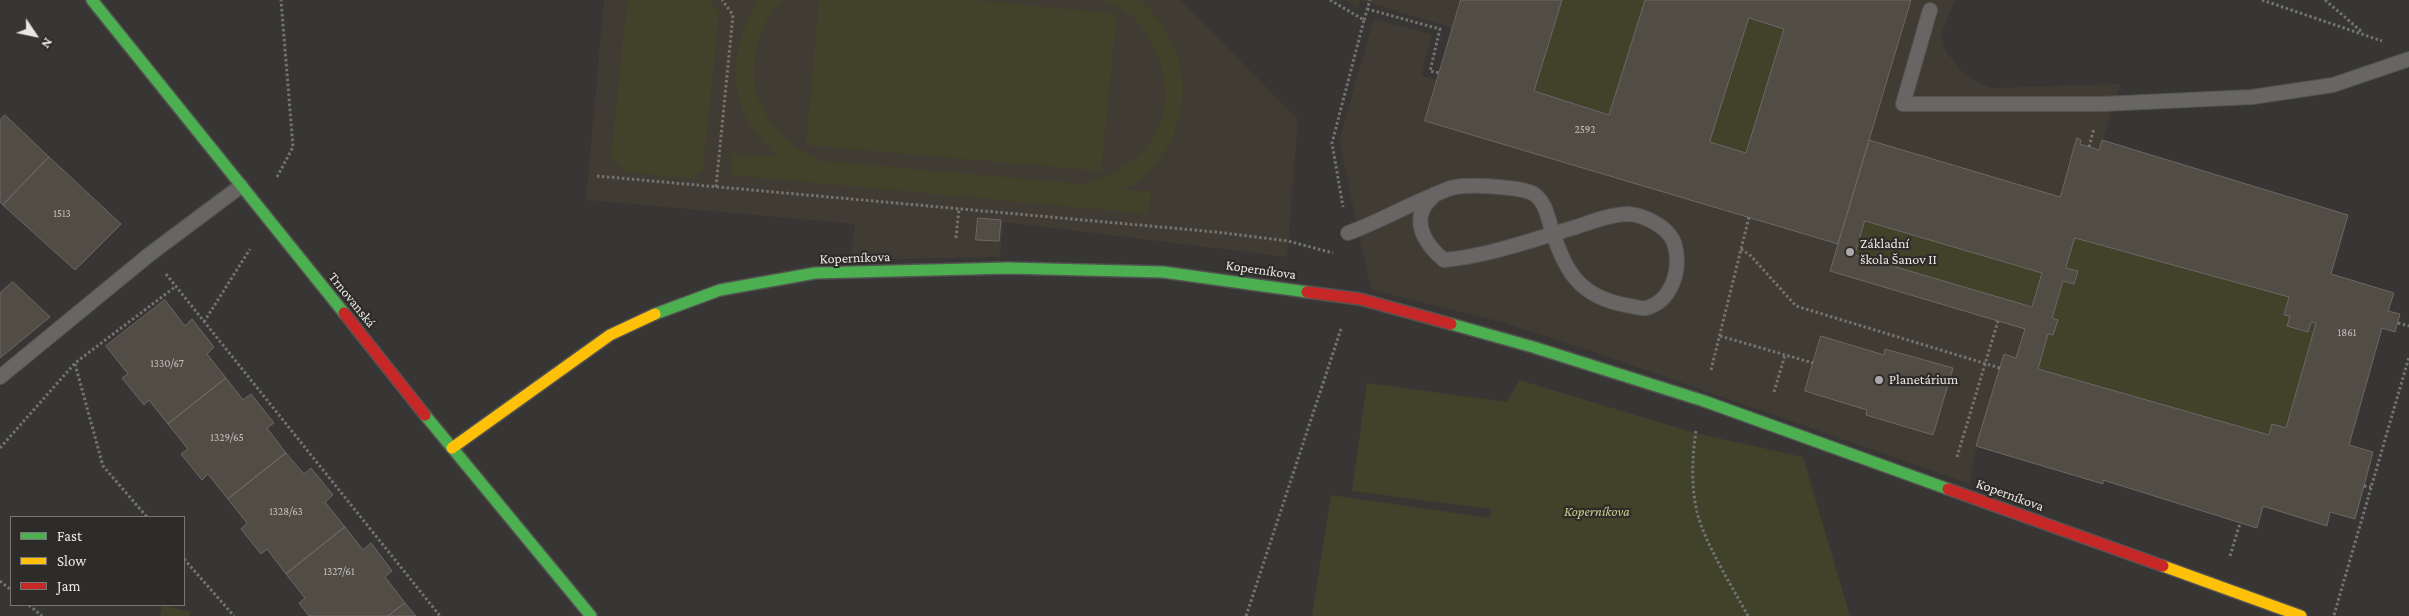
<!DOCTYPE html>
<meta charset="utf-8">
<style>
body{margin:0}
#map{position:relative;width:2409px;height:616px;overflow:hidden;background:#373634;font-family:"Crimson Pro",serif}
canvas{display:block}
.legend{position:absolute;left:10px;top:516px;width:175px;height:90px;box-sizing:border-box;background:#2e2c29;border:1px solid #797775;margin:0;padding:6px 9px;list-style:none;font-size:15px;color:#e9e8e6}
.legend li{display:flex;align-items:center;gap:10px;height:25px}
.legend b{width:25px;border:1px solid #797775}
.north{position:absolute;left:10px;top:10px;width:50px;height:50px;-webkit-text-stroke:4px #2e2c29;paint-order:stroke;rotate:124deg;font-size:14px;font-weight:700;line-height:20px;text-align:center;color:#e9e8e6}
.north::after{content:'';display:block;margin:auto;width:18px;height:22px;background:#e9e8e6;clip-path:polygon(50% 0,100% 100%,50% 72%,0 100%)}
</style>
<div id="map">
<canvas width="2409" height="616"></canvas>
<ul class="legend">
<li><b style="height:6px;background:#4caf50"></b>Fast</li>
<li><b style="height:6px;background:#ffc107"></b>Slow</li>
<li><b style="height:6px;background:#c62828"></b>Jam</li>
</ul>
<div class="north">N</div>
</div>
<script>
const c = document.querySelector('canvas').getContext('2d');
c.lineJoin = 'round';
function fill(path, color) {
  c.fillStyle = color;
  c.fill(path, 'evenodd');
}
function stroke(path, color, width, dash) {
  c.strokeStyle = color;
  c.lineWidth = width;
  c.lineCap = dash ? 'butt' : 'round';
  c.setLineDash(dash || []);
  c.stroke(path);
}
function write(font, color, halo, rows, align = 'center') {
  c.font = font + ' "Crimson Pro",serif';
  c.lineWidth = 4.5;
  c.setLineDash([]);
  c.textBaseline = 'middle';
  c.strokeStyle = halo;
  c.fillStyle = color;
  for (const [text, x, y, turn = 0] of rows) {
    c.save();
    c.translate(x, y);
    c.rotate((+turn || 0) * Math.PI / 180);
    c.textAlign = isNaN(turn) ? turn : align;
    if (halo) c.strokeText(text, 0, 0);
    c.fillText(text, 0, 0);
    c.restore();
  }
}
const built = new Path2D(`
 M 604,0 L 1180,0 L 1298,119 L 1287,257 L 1004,222 L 1000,257 L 850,260 L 855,224 L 586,200 Z
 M 1346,0 L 1955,0 L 1941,34 L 1945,50 L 1962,72 L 1979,83 L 1992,88 L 2120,84 L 2103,140 L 2348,215 L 2331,274 L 2394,293 L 2388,310 L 2400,314 L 2395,332 L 2382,328 L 2349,445 L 2373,452 L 2355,519 L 2330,512 L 2327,526 L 2263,507 L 2257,528 L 2104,481 L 2103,484 L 1976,446 L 1970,484 L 1594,352 L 1498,321 L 1371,290 L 1339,140 L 1374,19 L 1432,34 L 1421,75 L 1437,80 L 1453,28 L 1360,0 L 1358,8 Z`);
const green = new Path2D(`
 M 629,0 L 708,0 L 719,12 L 703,170 L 692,179 L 625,172 L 611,157 L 627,2 Z
 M 758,0 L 782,0 C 769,12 763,25 758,43 C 743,96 772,142 823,161 L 1084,184 C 1113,176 1142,159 1157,131 C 1180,86 1153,15 1103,0 L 1139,0 C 1148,6 1155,16 1162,25 C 1202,79 1182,161 1122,190 L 1151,191 L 1148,214 L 731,175 L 732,154 L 777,157 C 771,149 763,143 757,135 C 723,91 734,44 758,0 Z
 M 819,0 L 974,0 L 1117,14 L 1101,171 L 806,145 Z
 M 1562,0 L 1645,0 L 1609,114 L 1534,91 Z
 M 1749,18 L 1784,29 L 1746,153 L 1710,142 Z
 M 1865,221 L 2042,273 L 2032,307 L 1855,255 Z
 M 2075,238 L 2289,297 L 2285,315 L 2290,316 L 2287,326 L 2308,332 L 2311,322 L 2316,323 L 2286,428 L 2269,435 L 2038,369 L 2048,334 L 2057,320 L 2052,318 L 2063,281 L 2074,284 L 2078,271 L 2066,268 Z
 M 1519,380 L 1695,433 L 1803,457 L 1850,616 L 1312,616 L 1331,495 L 1490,518 L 1491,509 L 1352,491 L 1367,383 L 1507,402 Z
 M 162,605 L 190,612 L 189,616 L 160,616 Z`);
const building = new Path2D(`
 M 1461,0 L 1562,0 L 1534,91 L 1609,115 L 1645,0 L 1911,0 L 1838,244 L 1425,121 ZM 1749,18 L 1784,29 L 1746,153 L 1710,142 Z
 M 5,115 L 49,157 L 3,205 L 0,202 L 0,120 Z
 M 2077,138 L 2081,140 L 2080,144 L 2099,150 L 2102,140 L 2348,215 L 2331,274 L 2394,293 L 2388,311 L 2400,314 L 2395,332 L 2382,328 L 2349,445 L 2373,452 L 2355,519 L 2330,512 L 2327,526 L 2263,506 L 2257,528 L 2103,480 L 2103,484 L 1976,446 L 2004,354 L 2016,358 L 2025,329 L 1830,271 L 1869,140 L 2060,197 ZM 1865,221 L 2042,273 L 2032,307 L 1855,255 ZM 2075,238 L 2289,297 L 2284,315 L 2290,316 L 2287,326 L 2308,332 L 2311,322 L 2316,323 L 2286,428 L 2272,424 L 2269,435 L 2038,369 L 2048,334 L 2053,335 L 2058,320 L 2052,318 L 2063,281 L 2074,284 L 2078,271 L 2066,268 Z
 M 49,157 L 121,224 L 75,270 L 3,205 Z
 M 978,218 L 1001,220 L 999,241 L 976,240 Z
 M 13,282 L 50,317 L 0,358 L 0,293 Z
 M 165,300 L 185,326 L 192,319 L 214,347 L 207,354 L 226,378 L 168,424 L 149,400 L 144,405 L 122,378 L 128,374 L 106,346 Z
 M 1821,336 L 1884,355 L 1885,349 L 1953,368 L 1933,435 L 1866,415 L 1867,410 L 1805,391 Z
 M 226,378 L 243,400 L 251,394 L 274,423 L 267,428 L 286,453 L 228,499 L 208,474 L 202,480 L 181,454 L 188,449 L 168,424 Z
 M 286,453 L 304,474 L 311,468 L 333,495 L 325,502 L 345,527 L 286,574 L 267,549 L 261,554 L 241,529 L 247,523 L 228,499 Z
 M 345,527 L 363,550 L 371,543 L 392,571 L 385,577 L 405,603 L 388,616 L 309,616 L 299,603 L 305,598 L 286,574 Z
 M 405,603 L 416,616 L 388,616 Z`);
const path = new Path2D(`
 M 1330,0 L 1364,20 L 1332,143 L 1343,207
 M 2262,0 L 2382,41
 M 2325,0 L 2362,32
 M 1367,9 L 1440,29 L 1430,71 L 1439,73
 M 1364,20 L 1370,0
 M 2089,147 L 2094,128
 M 597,176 L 1216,232 L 1288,241 L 1333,253
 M 277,177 L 293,147 L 281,0
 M 716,187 L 733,15 L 722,0
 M 956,238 L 959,208
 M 1741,249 L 1751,256 L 1796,306 L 2000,368
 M 166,274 L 440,616
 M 204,322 L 250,249
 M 2398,323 L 2409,326
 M 1720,336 L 1813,363
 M 75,364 L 103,466 L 147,517
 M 1711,370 L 1749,217
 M 1774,392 L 1785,355
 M 1696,431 C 1692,457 1691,486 1697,512 C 1705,544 1732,586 1748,616
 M 0,448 L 75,363 L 175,287
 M 1957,457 L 1998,321
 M 2364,486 L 2371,487
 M 2230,556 L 2240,523
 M 184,559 L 234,616
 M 0,581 L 11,590
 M 29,605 L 42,616
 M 2334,615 L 2409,357
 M 1246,616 L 1341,329`);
const lane = new Path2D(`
 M 1930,10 L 1903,104 L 2102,104 L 2252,97 L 2333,85 L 2409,59
 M 1348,233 C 1377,223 1405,206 1434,195 C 1441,192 1448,188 1456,187 C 1470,184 1523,187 1534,194 C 1544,201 1547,213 1550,224 C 1565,271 1578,298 1631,306 C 1635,307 1642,309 1646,308 C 1672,301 1681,270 1675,246 C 1671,228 1645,215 1628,214 C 1610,214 1589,223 1573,228 C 1531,240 1488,256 1444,260 C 1429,248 1413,227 1424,207 C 1427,202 1432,198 1435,194
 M 0,377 L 150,254 L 241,186`);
const fast = new Path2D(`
 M 92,0 L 344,313
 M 655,314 L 720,290 L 815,273 L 1008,268 L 1163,272 L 1307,292
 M 1451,324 L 1533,347 L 1704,401 L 1948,489
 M 425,415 L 591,616`);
const slow = new Path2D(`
 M 452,448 L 610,335 L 655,314
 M 2163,566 L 2301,616`);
const jam = new Path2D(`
 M 1307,292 L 1360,299 L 1451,324
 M 344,313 L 425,415
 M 1948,489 L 2163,566`);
const markers = [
 [1850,252,5,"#abaaa8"],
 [1879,380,5,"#abaaa8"]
];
const numberNames = [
 ["2592",1585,130],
 ["1513",62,214],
 ["1861",2347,333],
 ["1330/67",167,364],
 ["1329/65",227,438],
 ["1328/63",286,512],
 ["1327/61",339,572]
];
const poiNames = [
 ["Základní",1860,244],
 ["škola Šanov II",1860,260],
 ["Planetárium",1889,380]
];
const streetNames = [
 ["Koperníkova",855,258,-2],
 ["Koperníkova",1261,270,8],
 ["Trnovanská",352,300,51],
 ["Koperníkova",2010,495,20]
];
const parkNames = [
 ["Koperníkova",1597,512]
];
fill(built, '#403b33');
fill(green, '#40432a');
fill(building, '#514c44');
stroke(building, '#6a6967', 1);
stroke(lane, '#535351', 16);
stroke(fast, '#535351', 14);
stroke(slow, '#535351', 14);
stroke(jam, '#535351', 14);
stroke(path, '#737372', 3, [2.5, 2.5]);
stroke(lane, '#676664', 14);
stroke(fast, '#4caf50', 11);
stroke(slow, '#ffc107', 11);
stroke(jam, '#c62828', 11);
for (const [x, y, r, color] of markers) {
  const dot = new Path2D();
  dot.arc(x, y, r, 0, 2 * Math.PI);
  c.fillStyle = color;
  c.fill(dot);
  stroke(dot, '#2e2c29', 2);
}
write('11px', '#c3c1be', null, numberNames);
write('14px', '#e9e8e6', '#2e2c29', poiNames, 'left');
write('14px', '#e9e8e6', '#2e2c29', streetNames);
write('italic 14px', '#c5cd89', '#2e2c29', parkNames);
</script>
